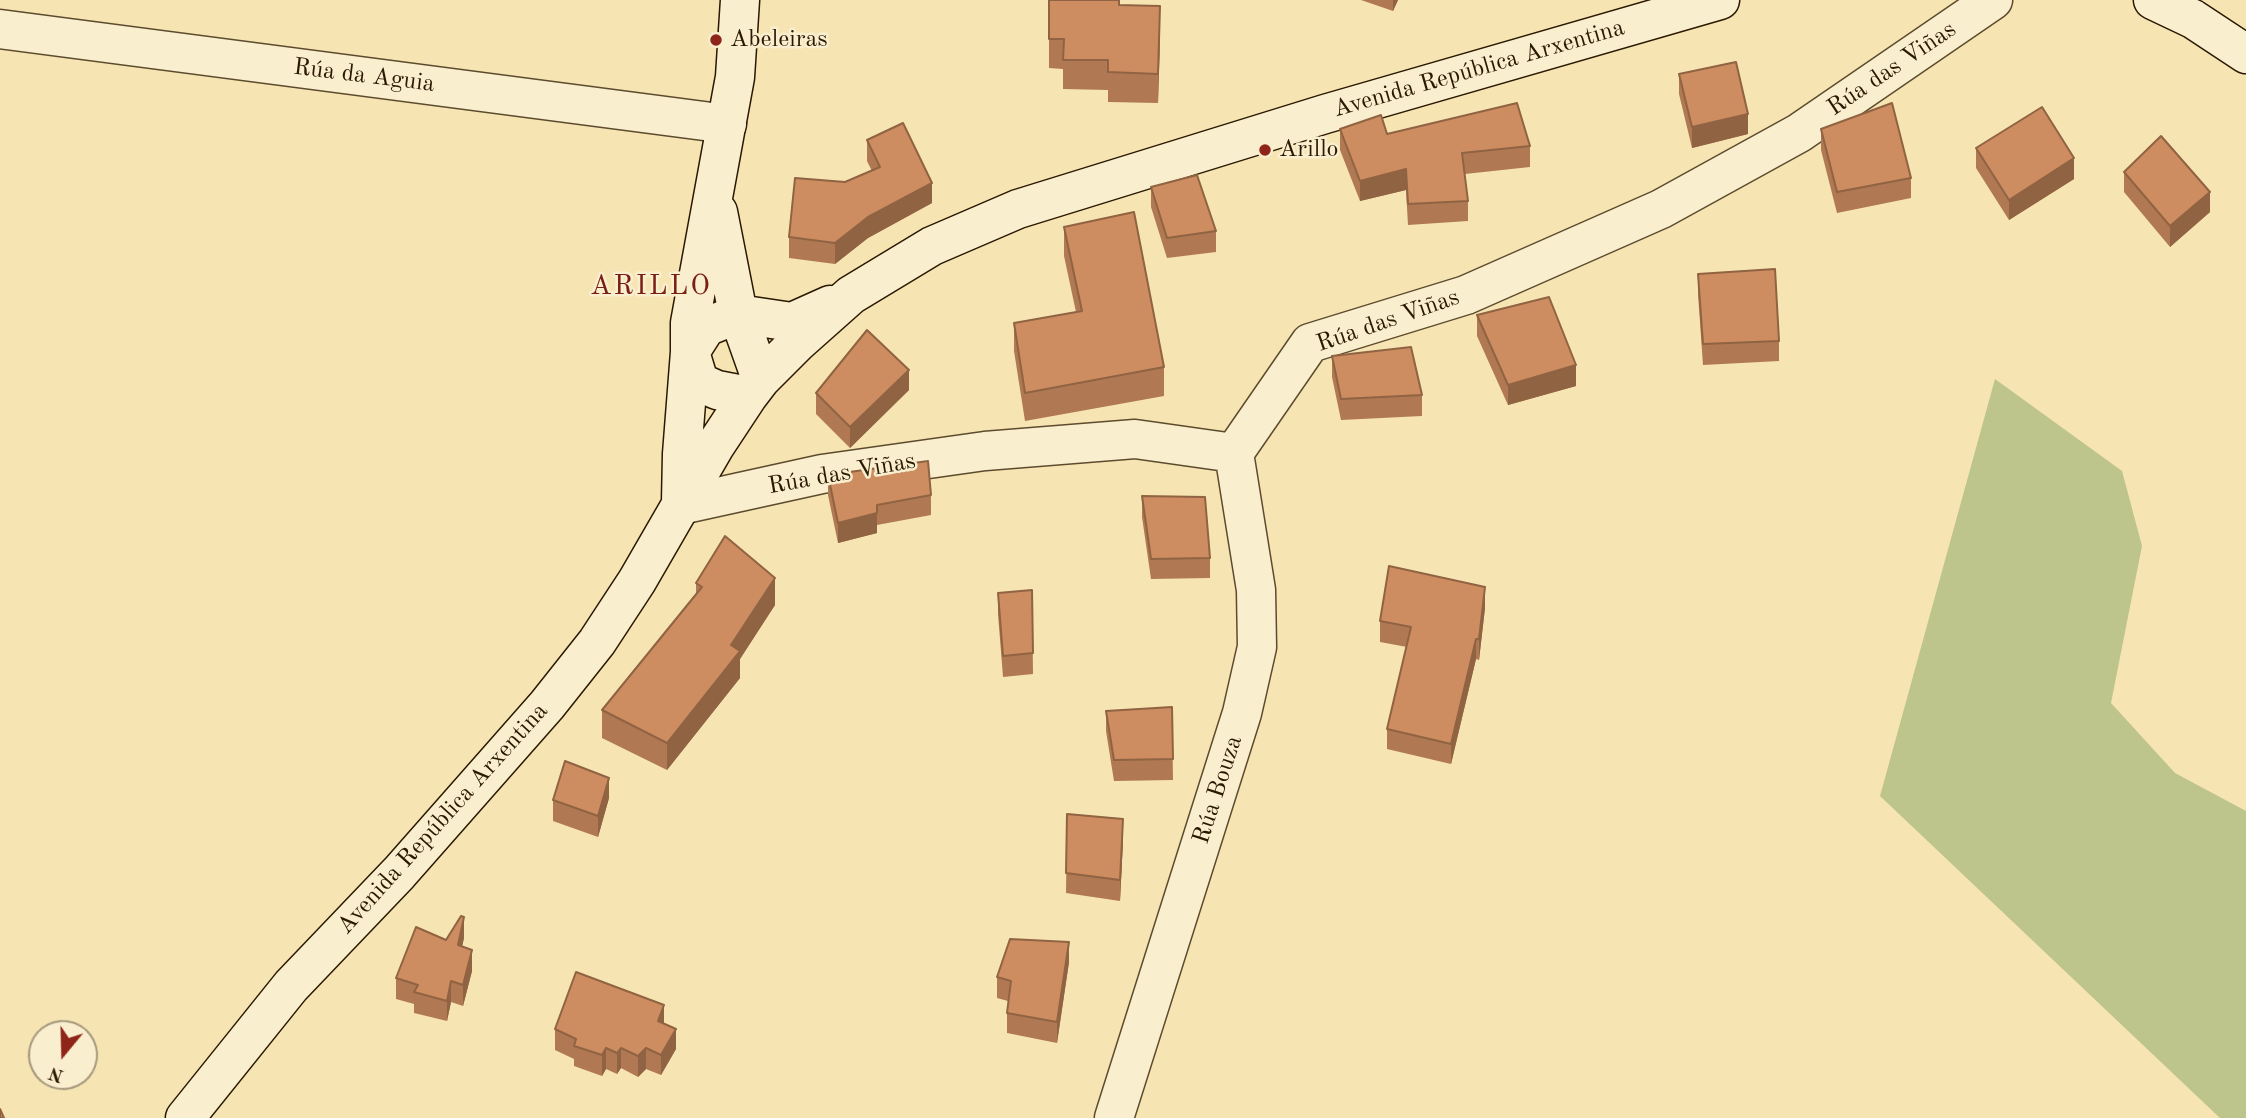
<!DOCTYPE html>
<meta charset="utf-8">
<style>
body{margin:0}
#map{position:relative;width:2246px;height:1118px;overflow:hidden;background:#f6e5b3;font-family:"Old Standard TT",serif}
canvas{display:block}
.north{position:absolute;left:28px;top:1020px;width:70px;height:70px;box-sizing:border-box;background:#f9eece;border:2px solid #a6987c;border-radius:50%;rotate:199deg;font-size:19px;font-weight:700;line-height:28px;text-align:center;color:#2a1801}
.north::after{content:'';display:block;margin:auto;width:24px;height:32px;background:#8f2418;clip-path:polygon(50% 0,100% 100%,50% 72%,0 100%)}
</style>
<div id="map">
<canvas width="2246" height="1118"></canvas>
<div class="north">N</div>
</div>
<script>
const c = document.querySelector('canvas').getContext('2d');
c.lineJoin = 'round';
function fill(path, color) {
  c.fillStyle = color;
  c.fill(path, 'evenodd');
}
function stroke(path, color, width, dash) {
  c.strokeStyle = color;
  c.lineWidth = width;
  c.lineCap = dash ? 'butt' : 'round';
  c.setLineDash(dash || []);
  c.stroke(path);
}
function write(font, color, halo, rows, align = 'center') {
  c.font = font + ' "Old Standard TT",serif';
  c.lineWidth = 5;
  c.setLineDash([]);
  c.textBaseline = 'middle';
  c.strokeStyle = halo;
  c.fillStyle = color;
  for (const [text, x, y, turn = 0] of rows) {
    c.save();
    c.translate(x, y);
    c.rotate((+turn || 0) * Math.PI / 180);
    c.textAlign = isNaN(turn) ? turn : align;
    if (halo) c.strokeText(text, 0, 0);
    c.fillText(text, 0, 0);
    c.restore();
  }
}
const green = new Path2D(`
 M 1995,379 L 2122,471 L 2142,546 L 2111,703 L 2175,773 L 2246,811 L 2246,1118 L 2220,1118 L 1880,796 Z`);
const street = new Path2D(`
 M 0,29 L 727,124
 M 681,505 L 822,474 L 985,451 L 1135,439 L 1234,453 L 1310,343 L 1466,295 L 1661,209 L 1799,133 L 1993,0
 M 1114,1118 L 1242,713 L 1257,647 L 1256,590 L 1234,453`);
const secondary = new Path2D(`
 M 740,0 L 735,77 L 690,323 L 690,352 L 699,382 L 717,390 L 748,396
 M 2153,0 L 2193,19 L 2246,54
 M 718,212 L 738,314 L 761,379
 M 681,502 L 682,454 L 690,352 L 706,327 L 738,314 L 792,322 L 830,305
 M 185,1118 L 291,986 L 399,873 L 547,705 L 597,642 L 637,581 L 715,446 L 748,396 L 761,379 L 797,343 L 851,295 L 932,246 L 1018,209 L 1325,114 L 1720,0`);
const wall = new Path2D(`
 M 1361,0 L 1398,0 L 1393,11 Z
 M 1119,5 L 1160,35 L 1158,103 L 1108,102 L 1108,90 L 1063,89 L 1063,69 L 1049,68 L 1049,39 Z
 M 1679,74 L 1748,134 L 1692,148 L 1679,94 Z
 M 1340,129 L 1530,146 L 1530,167 L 1465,174 L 1468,201 L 1468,221 L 1408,225 L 1406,190 L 1360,201 L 1340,150 Z
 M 1821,129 L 1911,178 L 1911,198 L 1837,213 L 1821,150 Z
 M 867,140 L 932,203 L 868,238 L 835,264 L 789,258 L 789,237 L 845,182 L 872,171 L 867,161 Z
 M 1976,148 L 2074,179 L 2009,220 L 1976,168 Z
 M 2124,172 L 2210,212 L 2170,247 L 2124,192 Z
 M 1151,187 L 1216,231 L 1216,252 L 1167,258 L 1151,207 Z
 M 1064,227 L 1164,367 L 1164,396 L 1025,421 L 1014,351 L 1014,323 L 1076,312 L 1064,256 Z
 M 1698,274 L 1779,341 L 1779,361 L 1703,365 L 1698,294 Z
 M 1477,315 L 1576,386 L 1508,405 L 1477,336 Z
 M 1332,356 L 1422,395 L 1422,416 L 1341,420 L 1332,377 Z
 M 909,390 L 850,448 L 816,414 L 816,393 Z
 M 828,475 L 931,495 L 931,515 L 877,525 L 877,533 L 838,543 L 828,495 Z
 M 1142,496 L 1210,558 L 1210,578 L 1151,579 L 1142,517 Z
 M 696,583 L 775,605 L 740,659 L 740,678 L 667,770 L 602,738 L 602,710 L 696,594 Z
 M 1032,590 L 1033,674 L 1003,677 L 998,614 L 998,593 Z
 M 1485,608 L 1479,660 L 1476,659 L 1451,764 L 1387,749 L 1387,729 L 1407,647 L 1380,642 L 1380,621 Z
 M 1172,707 L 1173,780 L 1114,781 L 1106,731 L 1106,711 Z
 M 609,798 L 598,837 L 553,821 L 553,800 Z
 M 1067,814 L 1123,840 L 1120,901 L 1066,893 Z
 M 464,938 L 462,946 L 472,971 L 463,1006 L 451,1002 L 447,1021 L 414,1013 L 414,1004 L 396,999 L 396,978 L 446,940 Z
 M 1069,962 L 1057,1043 L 1007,1033 L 1007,1013 L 1008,1001 L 997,998 L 997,977 Z
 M 664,1023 L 676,1049 L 661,1075 L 646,1069 L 638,1077 L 621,1068 L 617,1074 L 606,1069 L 602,1076 L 574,1066 L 574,1059 L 555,1050 L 555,1029 Z`);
const shadedWall = new Path2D(`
 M 1393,0 L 1398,0 L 1393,11 Z
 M 1160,6 L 1160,35 L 1158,103 L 1158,74 Z
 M 1748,114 L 1748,134 L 1692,148 L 1692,127 Z
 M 2074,158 L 2074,179 L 2009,220 L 2009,200 Z
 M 1406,169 L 1406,190 L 1360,201 L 1360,181 Z
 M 932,183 L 932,203 L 868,238 L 835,264 L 835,243 L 868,217 Z
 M 2210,192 L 2210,212 L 2170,247 L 2170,226 Z
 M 1576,365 L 1576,386 L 1508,405 L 1508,385 Z
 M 909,370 L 909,390 L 850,448 L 850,427 Z
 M 877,513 L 877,533 L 838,543 L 838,523 Z
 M 775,578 L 775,605 L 740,659 L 740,678 L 667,770 L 667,743 Z
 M 1485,587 L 1485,608 L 1479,660 L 1479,639 Z
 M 1476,639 L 1476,659 L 1451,764 L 1451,744 Z
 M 609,778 L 609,798 L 598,837 L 598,816 Z
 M 1123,819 L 1123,840 L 1120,901 L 1120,880 Z
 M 464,917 L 464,938 L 458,965 L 458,945 Z
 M 1069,942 L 1069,962 L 1057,1043 L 1057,1022 Z
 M 472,950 L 472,971 L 463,1006 L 463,985 Z
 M 451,981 L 451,1002 L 447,1021 L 447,1001 Z
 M 664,1005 L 664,1026 L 658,1021 Z
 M 676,1029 L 676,1049 L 661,1075 L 661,1055 Z
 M 606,1048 L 606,1069 L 602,1076 L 602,1055 Z
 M 621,1048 L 621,1068 L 617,1074 L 617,1053 Z
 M 646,1048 L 646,1069 L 638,1077 L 638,1056 Z`);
const building = new Path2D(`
 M 1049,0 L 1119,0 L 1119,5 L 1160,6 L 1158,74 L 1108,72 L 1108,60 L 1063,60 L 1064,39 L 1049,39 Z
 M 1736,62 L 1748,114 L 1692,127 L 1679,74 Z
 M 1517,103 L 1530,146 L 1462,153 L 1468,201 L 1408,204 L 1406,169 L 1360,181 L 1340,129 L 1381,115 L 1387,134 Z
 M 1892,103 L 1911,178 L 1837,192 L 1821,129 Z
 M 2042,107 L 2074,158 L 2009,200 L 1976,148 Z
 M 903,123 L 932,183 L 868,217 L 835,243 L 789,237 L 795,178 L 845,182 L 880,167 L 867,140 Z
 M 2161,136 L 2210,192 L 2170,226 L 2124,172 Z
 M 1197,175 L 1216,231 L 1167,238 L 1151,187 Z
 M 1134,212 L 1164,367 L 1025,393 L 1014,323 L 1082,311 L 1064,227 Z
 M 1775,269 L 1779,341 L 1703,344 L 1698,274 Z
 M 1549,297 L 1576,365 L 1508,385 L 1477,315 Z
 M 867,330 L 909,370 L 850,427 L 816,393 Z
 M 1411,347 L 1422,395 L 1341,399 L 1332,356 Z
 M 928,461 L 931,495 L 877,505 L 877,513 L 838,523 L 828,475 Z
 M 1142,496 L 1205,497 L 1210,558 L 1151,559 Z
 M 725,536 L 775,578 L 731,645 L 740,651 L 667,743 L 602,710 L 702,587 L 696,583 Z
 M 1389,566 L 1485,587 L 1479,639 L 1476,639 L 1451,744 L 1387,729 L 1411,627 L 1380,621 Z
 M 1032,590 L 1033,653 L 1003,656 L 998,593 Z
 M 1172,707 L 1173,759 L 1114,760 L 1106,711 Z
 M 565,761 L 609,778 L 598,816 L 553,800 Z
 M 1067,814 L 1123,819 L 1120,880 L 1066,873 Z
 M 461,916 L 464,917 L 458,945 L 472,950 L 463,985 L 451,981 L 447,1001 L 414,992 L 418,985 L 396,978 L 416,927 L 446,940 Z
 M 1010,939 L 1069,942 L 1057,1022 L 1007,1013 L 1011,981 L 997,977 Z
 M 576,972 L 664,1005 L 658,1021 L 676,1029 L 661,1055 L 646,1048 L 638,1056 L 621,1048 L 617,1053 L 606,1048 L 602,1055 L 574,1046 L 576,1039 L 555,1029 Z
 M 0,1109 L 4,1118 L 0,1118 Z`);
const markers = [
 [716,40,7,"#8f2418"],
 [1265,150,7,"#8f2418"]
];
const poiNames = [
 ["Abeleiras",730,40],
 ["Arillo",1279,150]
];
const streetNames = [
 ["Avenida República Arxentina",1479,69,-16],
 ["Rúa das Viñas",1892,69,-34],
 ["Rúa da Aguia",364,76,7],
 ["Rúa das Viñas",1388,321,-19],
 ["Rúa das Viñas",842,474,-10],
 ["Rúa Bouza",1218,790,-72],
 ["Avenida República Arxentina",443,819,-48]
];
const quarterNames = [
 ["ARILLO",651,287]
];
fill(green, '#bdc48c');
stroke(street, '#5d4b2e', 41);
stroke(secondary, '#2a1801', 41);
stroke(street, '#f9eece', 38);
stroke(secondary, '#f9eece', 38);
fill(wall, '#b07953');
fill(shadedWall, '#906343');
fill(building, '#cd8d60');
stroke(building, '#906343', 2);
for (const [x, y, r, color] of markers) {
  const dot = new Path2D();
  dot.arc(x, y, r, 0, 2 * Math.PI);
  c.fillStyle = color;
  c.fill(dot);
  stroke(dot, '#f9eece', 2.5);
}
write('24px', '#2a1801', '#f9eece', poiNames, 'left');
write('24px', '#2a1801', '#f9eece', streetNames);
c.letterSpacing = '2px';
write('28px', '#7a1f14', '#f9eece', quarterNames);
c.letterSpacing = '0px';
</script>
